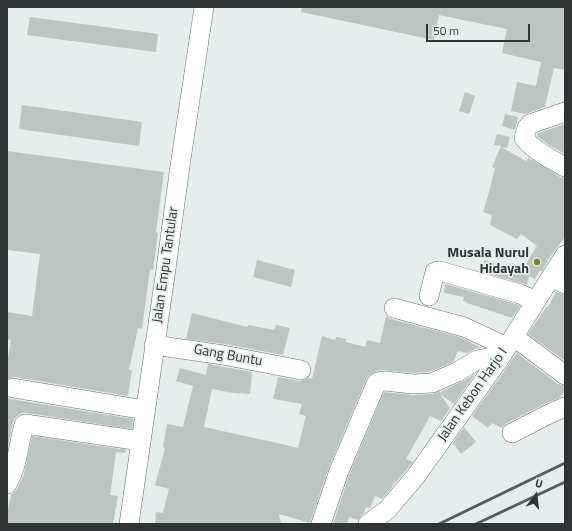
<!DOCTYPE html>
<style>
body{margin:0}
#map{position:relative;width:572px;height:531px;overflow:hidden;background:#e5eded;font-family:"Titillium Web",sans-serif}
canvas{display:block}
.frame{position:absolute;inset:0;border:8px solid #313435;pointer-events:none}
.north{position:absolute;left:516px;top:475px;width:40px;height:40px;-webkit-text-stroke:3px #e5eded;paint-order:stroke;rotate:15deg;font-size:11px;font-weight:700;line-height:16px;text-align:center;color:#313435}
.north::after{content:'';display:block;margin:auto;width:14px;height:18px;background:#313435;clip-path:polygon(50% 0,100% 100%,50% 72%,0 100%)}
.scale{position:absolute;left:426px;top:24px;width:104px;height:18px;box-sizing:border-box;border:2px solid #313435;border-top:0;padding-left:5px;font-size:12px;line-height:14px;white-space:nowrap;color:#313435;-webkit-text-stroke:3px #e5eded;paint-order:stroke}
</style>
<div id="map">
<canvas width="572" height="531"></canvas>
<div class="frame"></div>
<div class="north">U</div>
<div class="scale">50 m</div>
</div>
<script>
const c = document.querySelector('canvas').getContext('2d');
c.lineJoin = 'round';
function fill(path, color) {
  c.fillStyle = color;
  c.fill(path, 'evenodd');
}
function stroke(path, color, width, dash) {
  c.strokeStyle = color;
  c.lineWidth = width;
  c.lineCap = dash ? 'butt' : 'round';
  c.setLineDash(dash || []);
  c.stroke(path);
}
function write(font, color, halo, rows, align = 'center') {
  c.font = font + ' "Titillium Web",sans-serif';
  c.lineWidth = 3.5;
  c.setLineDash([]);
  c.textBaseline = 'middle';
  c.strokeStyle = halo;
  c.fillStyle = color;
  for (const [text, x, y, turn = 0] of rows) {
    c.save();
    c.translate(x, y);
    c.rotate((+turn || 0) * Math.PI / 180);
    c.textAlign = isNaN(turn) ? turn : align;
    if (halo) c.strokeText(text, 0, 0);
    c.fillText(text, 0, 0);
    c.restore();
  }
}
const building = new Path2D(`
 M 302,7 L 565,7 L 565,70 L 554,68 L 545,107 L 525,114 L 511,111 L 517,82 L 536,86 L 541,62 L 502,53 L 507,29 L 439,15 L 434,40 L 301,12 Z
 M 30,17 L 158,34 L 156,52 L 27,35 Z
 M 465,92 L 475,96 L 469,114 L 459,111 Z
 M 22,105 L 142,122 L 139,146 L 19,129 Z
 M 505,114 L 518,117 L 515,130 L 502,126 Z
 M 565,124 L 565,154 L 549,145 L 537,136 L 538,133 Z
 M 497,134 L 510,137 L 507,148 L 501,147 L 526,161 L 528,158 L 549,170 L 560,177 L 565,178 L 565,237 L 547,261 L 547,262 L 542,271 L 540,270 L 535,279 L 529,276 L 527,285 L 482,272 L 484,260 L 495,263 L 494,269 L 519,275 L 537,246 L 521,234 L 517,239 L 490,225 L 492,215 L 483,212 L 488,196 L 495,168 L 492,167 L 501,146 L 494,145 Z
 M 7,151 L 164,172 L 156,232 L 158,233 L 153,270 L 150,269 L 142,329 L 138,328 L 129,370 L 132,370 L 128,396 L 15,377 L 10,378 L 7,379 L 7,365 L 11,340 L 7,339 L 7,312 L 32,316 L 40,254 L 7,250 Z
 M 257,260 L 295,270 L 291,287 L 253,277 Z
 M 445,284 L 516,304 L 520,306 L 512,318 L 467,303 L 467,302 L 463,301 L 464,297 L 444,293 Z
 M 556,292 L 565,295 L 565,361 L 528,334 L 547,306 L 548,307 Z
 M 192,313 L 247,327 L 248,325 L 274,330 L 276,325 L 290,328 L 283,355 L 225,344 L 186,339 Z
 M 386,316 L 391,319 L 460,337 L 481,348 L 475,349 L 467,353 L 458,351 L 453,362 L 429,372 L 413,373 L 383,370 L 376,371 L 368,376 L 366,380 L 329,467 L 310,523 L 279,514 L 281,524 L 155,524 L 156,512 L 163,513 L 169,489 L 155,485 L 165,448 L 163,447 L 167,424 L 183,427 L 193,386 L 176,381 L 180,368 L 206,375 L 208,364 L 252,372 L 250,394 L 233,393 L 212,389 L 204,427 L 277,443 L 298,448 L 306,416 L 299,414 L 302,404 L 273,399 L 278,377 L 299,381 L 304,380 L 308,378 L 312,379 L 322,336 L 335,340 L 336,337 L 346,339 L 346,342 L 365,347 L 367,340 L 380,343 Z
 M 517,353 L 558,384 L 565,386 L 565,391 L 559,398 L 544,404 L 507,423 L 502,428 L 492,423 L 488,428 L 472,416 Z
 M 475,374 L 454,404 L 440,394 L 450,408 L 441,421 L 430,416 L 406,459 L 413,462 L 395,483 L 394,482 L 392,487 L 382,499 L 375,496 L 370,508 L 366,507 L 364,513 L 358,520 L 349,517 L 347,524 L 333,524 L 349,475 L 384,392 L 413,395 L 433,394 L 440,391 L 440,393 L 444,390 L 463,381 Z
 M 7,397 L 11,399 L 133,419 L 132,429 L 27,413 L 22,413 L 16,417 L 13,422 L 7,451 Z
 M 464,427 L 476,442 L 461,454 L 453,443 Z
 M 32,436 L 126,450 L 125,453 L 116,452 L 110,495 L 118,496 L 113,524 L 7,524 L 7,510 L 8,510 L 11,494 L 13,493 L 17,489 L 24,474 Z`);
const minor = new Path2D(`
 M 565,112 L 530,124 L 527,128 L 524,138 C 534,151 551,159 565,167
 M 551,277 L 565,284
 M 429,296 L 435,272 L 438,271 L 440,271 L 520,294 L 536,301
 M 394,308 L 464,327 L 507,347
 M 514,337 L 565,375
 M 154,345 L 223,355 L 301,370
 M 13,388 L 145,410
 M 512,433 L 549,414 L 565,407
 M 7,484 C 18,466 18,445 24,425 L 25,424 L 141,441
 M 129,524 L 165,276 L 180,166 L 204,7
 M 321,524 L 339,471 L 376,384 L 378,382 L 385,381 L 413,384 L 432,383 L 457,372 L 477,360 L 502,355
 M 368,524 L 387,510 L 416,476 L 502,355 L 536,301 L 551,277 L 565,255`);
const rail = new Path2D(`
 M 439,524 L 565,463
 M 476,524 L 565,482`);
const markers = [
 [537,262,4,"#848028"]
];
const poiNames = [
 ["Musala Nurul",529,254],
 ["Hidayah",529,270]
];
const streetNames = [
 ["Jalan Empu Tantular",166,265,-82],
 ["Gang Buntu",228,356,10],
 ["Jalan Kebon Harjo I",473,395,-55]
];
fill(building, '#bdc5c3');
stroke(minor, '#676e6f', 20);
stroke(minor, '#fff', 19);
stroke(rail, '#585c5d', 3);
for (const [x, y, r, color] of markers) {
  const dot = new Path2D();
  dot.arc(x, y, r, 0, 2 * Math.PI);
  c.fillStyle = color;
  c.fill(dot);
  stroke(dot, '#e5eded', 1.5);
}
write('bold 14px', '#313435', '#e5eded', poiNames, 'right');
write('14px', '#313435', '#e5eded', streetNames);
</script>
